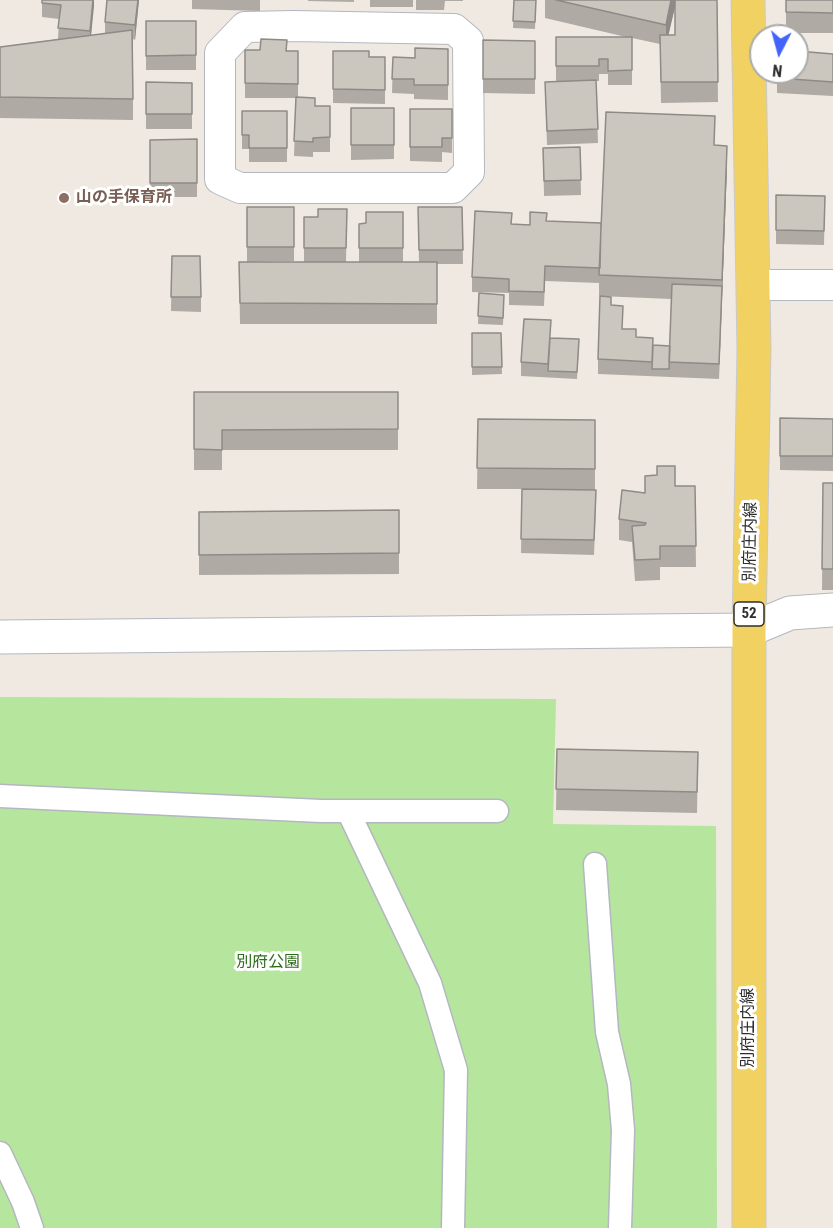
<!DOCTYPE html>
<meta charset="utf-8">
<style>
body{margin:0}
#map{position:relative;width:833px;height:1228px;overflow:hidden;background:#efe9e1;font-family:"Roboto Condensed",sans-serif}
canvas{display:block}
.north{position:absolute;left:749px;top:24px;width:60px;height:60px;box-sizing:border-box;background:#fff;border:2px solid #ababab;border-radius:50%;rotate:186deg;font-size:16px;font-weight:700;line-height:24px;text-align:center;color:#2e2e2e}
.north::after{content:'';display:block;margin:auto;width:21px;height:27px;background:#4264fb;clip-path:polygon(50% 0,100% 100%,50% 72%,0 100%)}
</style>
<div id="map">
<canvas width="833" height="1228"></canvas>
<div class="north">N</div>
</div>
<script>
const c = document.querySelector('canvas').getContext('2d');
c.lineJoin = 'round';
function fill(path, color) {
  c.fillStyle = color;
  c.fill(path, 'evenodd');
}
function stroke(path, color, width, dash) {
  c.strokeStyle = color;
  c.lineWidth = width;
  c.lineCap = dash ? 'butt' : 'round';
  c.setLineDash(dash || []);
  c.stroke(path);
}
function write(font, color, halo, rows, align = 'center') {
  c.font = font + ' "Roboto Condensed","Noto Sans JP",sans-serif';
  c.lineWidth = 6;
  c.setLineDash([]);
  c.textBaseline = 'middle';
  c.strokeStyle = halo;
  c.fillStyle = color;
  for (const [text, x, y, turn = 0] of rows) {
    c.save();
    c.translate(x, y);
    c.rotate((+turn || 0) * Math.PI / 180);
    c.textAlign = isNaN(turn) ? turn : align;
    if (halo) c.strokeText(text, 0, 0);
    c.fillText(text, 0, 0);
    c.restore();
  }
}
const green = new Path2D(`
 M 0,697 L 556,699 L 553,824 L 716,826 L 717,1228 L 0,1228 Z`);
const pedestrian = new Path2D(`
 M 0,796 L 321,811 L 497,811
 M 348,811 L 430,983 L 456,1070 L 453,1228
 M 595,864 L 607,1032 L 619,1084 L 623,1130 L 620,1228
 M 0,1153 L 23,1202 L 32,1228`);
const minor = new Path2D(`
 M 294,26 L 454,29 L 468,41 L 469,172 L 453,188 L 240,188 L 220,179 L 220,53 L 245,27 Z
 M 769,285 L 833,285`);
const tertiary = new Path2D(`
 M 0,637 L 749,630 L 790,613 L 833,610`);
const primary = new Path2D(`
 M 748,0 L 754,349 L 749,630 L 749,1228`);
const wall = new Path2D(`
 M 42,0 L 94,0 L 91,35 L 105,34 L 105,22 L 139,0 L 135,40 L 133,39 L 133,120 L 0,118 L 0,47 L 58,39 L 59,19 L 42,17 Z
 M 192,0 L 260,0 L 260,11 L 192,9 Z
 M 308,0 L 354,0 L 354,2 L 308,1 Z
 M 370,0 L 413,0 L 413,7 L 370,7 Z
 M 416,0 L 463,0 L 463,1 L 445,1 L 444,10 L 416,10 Z
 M 514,0 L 536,0 L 535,29 L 513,28 Z
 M 545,0 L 717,0 L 718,102 L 661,103 L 660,44 L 632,38 L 632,85 L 608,85 L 608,74 L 599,74 L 599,81 L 596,81 L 598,143 L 547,145 L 545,82 L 567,81 L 556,81 L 556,37 L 626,37 L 545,18 ZM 675,7 L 675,35 L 668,35 Z
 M 786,0 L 833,0 L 833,33 L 786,33 Z
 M 196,21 L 196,70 L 146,70 L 146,56 Z
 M 483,40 L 535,41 L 535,94 L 483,93 Z
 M 448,49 L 448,100 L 414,99 L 414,94 L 392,93 L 393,57 L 415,58 Z
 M 245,50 L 298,51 L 298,98 L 315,106 L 330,106 L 330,152 L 313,152 L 313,157 L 294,156 L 296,98 L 245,98 Z
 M 333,51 L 369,57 L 385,57 L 385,104 L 333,103 Z
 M 833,54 L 833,96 L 777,93 L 777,72 Z
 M 146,82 L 192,83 L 192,129 L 146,129 Z
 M 351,108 L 394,108 L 394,159 L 351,160 Z
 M 410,109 L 452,109 L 452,153 L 442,152 L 442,162 L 410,161 Z
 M 242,111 L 287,111 L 287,162 L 249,162 L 249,149 L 242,149 Z
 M 197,139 L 197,197 L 150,197 L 150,140 Z
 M 715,145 L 727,166 L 719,379 L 598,374 L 598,359 L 611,305 L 622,329 L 636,337 L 653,346 L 670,346 L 671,299 L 599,296 L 599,283 L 545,281 L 544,306 L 509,305 L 509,293 L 472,292 L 472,277 L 530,225 L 547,221 L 601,223 Z
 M 580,147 L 581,195 L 544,196 L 543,148 Z
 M 776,195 L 825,196 L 824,245 L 776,244 Z
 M 247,207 L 294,207 L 294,261 L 247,262 Z
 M 418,207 L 462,207 L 463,264 L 437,264 L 437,324 L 240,324 L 239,262 L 304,262 L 304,217 L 318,217 L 347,209 L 346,262 L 359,262 L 359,224 L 366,223 L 403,212 L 403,262 L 419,262 Z
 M 172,256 L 201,297 L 201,312 L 171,311 Z
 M 479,293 L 504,295 L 503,325 L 478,324 Z
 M 472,333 L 501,333 L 502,374 L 472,375 Z
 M 551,338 L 579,347 L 577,379 L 521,376 L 521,362 Z
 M 194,392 L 398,392 L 398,450 L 222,450 L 222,470 L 194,470 Z
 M 780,418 L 833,419 L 833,471 L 780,470 Z
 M 478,419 L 595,420 L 595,490 L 596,504 L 594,555 L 521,553 L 522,489 L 477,489 Z
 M 823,483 L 833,483 L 833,590 L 822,590 Z
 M 675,486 L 695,486 L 696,567 L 660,567 L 660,580 L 635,581 L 632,542 L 619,540 L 619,519 L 645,493 Z
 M 399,510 L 399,574 L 199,575 L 199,512 Z
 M 557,749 L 698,752 L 697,813 L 556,810 Z`);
const shadedWall = new Path2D(`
 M 93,0 L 94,0 L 94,6 L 90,46 L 90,31 Z
 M 138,0 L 139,0 L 135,40 L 135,25 Z
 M 671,0 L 675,0 L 675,7 L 666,46 L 666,25 Z
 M 727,146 L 727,166 L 719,379 L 722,280 Z`);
const building = new Path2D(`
 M 42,0 L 93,0 L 90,31 L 58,28 L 61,5 L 42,3 Z
 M 107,0 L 138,0 L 135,25 L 105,22 Z
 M 514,0 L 536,0 L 535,22 L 513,21 Z
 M 556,0 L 671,0 L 666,25 Z
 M 675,0 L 717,0 L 718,82 L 661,82 L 660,35 L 675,35 Z
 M 786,0 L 833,0 L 833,13 L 786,12 Z
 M 146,21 L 196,21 L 196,55 L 146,56 Z
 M 132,30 L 133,99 L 0,97 L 0,47 Z
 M 556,37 L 632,37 L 632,70 L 608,71 L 608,59 L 599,59 L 599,66 L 556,66 Z
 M 261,39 L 287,40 L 286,51 L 298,51 L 298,84 L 245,83 L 245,50 L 260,50 Z
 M 483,40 L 535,41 L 535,79 L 483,79 Z
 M 415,48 L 448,49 L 448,85 L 414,85 L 414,79 L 392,79 L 393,57 L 415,58 Z
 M 333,51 L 369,51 L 369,57 L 385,57 L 385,90 L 333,89 Z
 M 797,51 L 833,54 L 833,82 L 777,78 L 777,72 L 797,72 Z
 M 596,80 L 598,129 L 547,131 L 545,82 Z
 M 146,82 L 192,83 L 192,114 L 146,114 Z
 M 296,97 L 315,98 L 315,106 L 330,106 L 330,137 L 313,138 L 313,142 L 294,141 Z
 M 351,108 L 394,108 L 394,145 L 351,145 Z
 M 410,109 L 452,109 L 452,138 L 442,138 L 442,147 L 410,147 Z
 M 242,111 L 287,111 L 287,148 L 249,148 L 249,135 L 242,135 Z
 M 606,112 L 715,116 L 714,145 L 727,146 L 722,280 L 599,275 Z
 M 197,139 L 197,183 L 150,183 L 150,140 Z
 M 580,147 L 581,180 L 544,181 L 543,148 Z
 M 776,195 L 825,196 L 824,231 L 776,230 Z
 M 247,207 L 294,207 L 294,247 L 247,247 Z
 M 418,207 L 462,207 L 463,250 L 419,250 Z
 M 318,209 L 347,209 L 346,248 L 304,248 L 304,217 L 318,217 Z
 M 475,211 L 512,213 L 511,224 L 530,225 L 530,212 L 547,213 L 546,221 L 601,223 L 600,268 L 545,266 L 544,292 L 509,291 L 509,279 L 472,277 Z
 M 366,212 L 403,212 L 403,248 L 359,248 L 359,224 L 366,223 Z
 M 172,256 L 200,256 L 201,297 L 171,297 Z
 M 239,262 L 437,262 L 437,304 L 240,303 Z
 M 672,284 L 722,286 L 719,364 L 669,362 Z
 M 479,293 L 504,295 L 503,318 L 478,316 Z
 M 600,296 L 611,297 L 611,305 L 623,306 L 622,329 L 636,329 L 636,337 L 653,338 L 652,362 L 598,359 Z
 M 524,319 L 551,320 L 548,364 L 521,362 Z
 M 472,333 L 501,333 L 502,367 L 472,367 Z
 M 550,338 L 579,339 L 577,372 L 548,371 Z
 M 653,345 L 670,346 L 669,369 L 652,369 Z
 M 194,392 L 398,392 L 398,429 L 222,430 L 222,450 L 194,449 Z
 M 780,418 L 833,419 L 833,456 L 780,456 Z
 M 478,419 L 595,420 L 595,469 L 477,468 Z
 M 657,466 L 675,466 L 675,486 L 695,486 L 696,546 L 660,546 L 660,559 L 635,560 L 632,526 L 645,525 L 646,523 L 619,519 L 622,490 L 645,493 L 645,476 L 657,475 Z
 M 823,483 L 833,483 L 833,569 L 822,569 Z
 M 522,489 L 596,490 L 594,540 L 521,539 Z
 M 399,510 L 399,553 L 199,555 L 199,512 Z
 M 557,749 L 698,752 L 697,792 L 556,789 Z`);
const markers = [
 [64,198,6,"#8d6e63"]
];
const shields = [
 [749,614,30]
];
const shieldNames = [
 ["52",749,614]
];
const educationNames = [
 ["山の手保育所",76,198]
];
const streetNames = [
 ["別府庄内線",751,542,-89],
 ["別府庄内線",749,1028,-90]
];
const parkNames = [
 ["別府公園",268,963]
];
fill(green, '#b6e59e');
stroke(pedestrian, '#b4b7c1', 25);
stroke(minor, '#b4b7c1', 32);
stroke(tertiary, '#b4b7c1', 35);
stroke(primary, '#c9c9c9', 35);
stroke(pedestrian, '#fff', 22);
stroke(minor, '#fff', 30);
stroke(tertiary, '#fff', 33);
stroke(primary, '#f2d163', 33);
fill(wall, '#afaba4');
fill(shadedWall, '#8e8b86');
fill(building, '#cbc7bf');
stroke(building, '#8e8b86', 1.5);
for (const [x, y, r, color] of markers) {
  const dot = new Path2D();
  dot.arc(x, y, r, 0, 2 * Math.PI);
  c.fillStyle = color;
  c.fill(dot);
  stroke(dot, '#fff', 2);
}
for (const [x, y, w] of shields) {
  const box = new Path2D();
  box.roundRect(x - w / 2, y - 12, w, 24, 4.5);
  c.fillStyle = '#fff';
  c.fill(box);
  stroke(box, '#2e2e2e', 1.5);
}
write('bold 15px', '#2e2e2e', null, shieldNames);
write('bold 16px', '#785e54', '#fff', educationNames, 'left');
write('16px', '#2e2e2e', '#fff', streetNames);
write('16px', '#2c6e1b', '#fff', parkNames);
</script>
